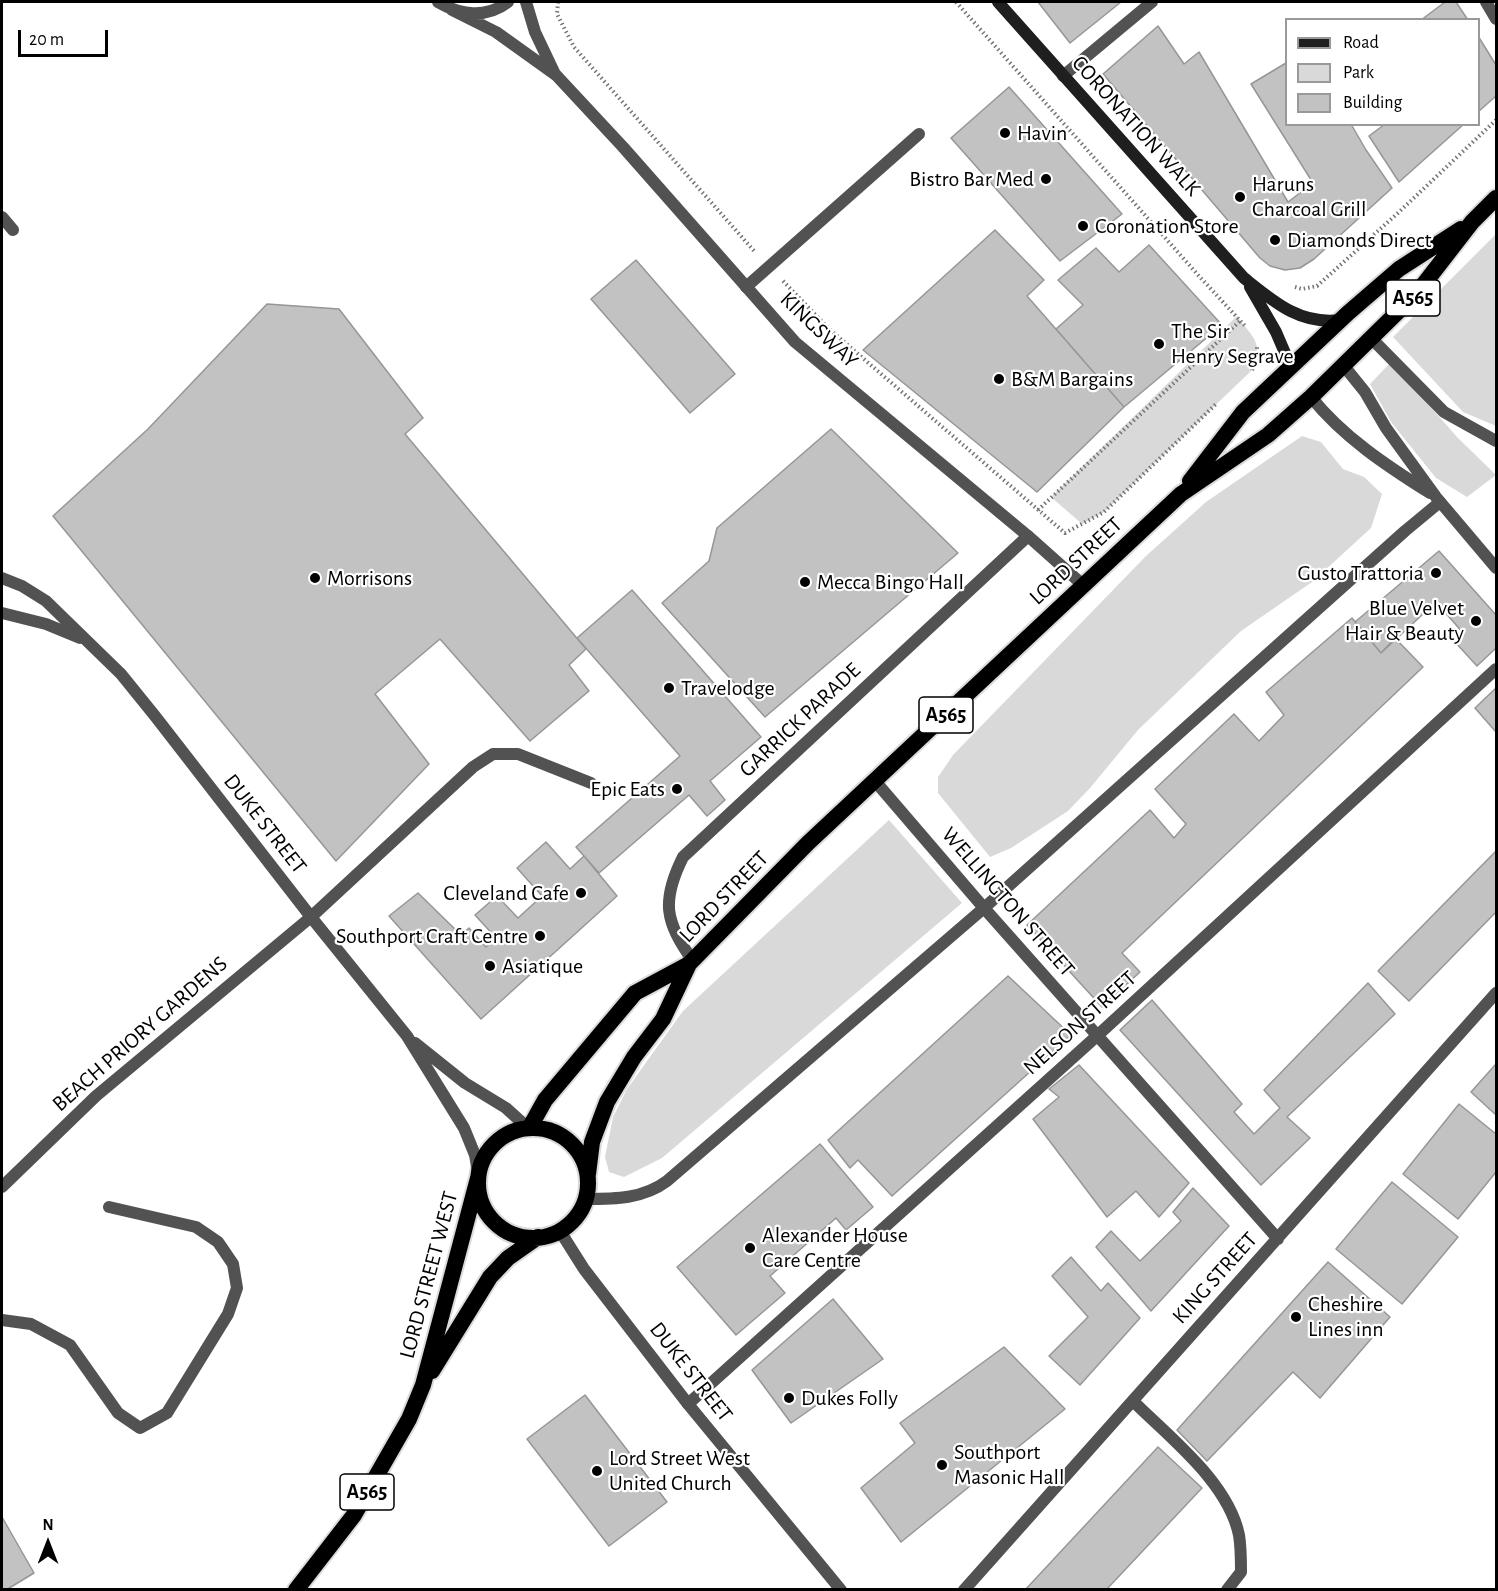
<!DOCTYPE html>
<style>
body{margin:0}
#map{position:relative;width:1498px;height:1591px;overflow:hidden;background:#fff;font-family:"Alegreya Sans",sans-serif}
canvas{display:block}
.frame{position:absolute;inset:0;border:3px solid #000;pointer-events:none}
.legend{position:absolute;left:1285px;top:18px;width:195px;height:108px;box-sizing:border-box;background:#fff;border:2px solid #999;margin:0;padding:8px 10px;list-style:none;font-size:18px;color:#000}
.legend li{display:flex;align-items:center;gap:12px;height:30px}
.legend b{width:30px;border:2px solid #999}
.north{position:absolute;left:18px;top:1513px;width:60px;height:60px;-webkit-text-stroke:4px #fff;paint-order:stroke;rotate:0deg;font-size:16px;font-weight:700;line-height:24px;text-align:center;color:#000}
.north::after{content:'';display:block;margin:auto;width:21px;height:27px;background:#000;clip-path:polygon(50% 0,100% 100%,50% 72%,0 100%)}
.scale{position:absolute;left:18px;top:30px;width:90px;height:27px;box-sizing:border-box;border:3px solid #000;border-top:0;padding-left:8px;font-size:18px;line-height:21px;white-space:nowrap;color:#000;-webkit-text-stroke:4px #fff;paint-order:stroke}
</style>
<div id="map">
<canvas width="1498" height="1591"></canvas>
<div class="frame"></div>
<ul class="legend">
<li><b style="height:8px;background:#1f1f1f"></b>Road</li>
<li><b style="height:16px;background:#d9d9d9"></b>Park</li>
<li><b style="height:16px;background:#c2c2c2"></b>Building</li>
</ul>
<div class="north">N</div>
<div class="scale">20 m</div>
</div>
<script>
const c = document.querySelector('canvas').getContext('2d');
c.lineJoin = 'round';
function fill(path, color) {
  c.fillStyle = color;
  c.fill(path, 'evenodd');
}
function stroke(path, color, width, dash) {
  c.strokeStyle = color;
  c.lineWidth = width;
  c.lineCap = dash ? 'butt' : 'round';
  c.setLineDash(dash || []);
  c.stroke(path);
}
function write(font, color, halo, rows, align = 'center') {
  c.font = font + ' "Alegreya Sans",sans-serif';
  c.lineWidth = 4.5;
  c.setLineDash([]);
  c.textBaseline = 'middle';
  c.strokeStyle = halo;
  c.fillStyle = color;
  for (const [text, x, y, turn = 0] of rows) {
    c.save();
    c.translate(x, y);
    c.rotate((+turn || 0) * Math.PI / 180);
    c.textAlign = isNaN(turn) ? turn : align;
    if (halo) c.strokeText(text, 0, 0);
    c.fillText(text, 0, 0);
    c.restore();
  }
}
const green = new Path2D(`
 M 1496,234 L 1496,426 L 1463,412 L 1393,337 Z
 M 1237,316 C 1252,337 1266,344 1251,371 L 1104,512 L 1082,524 L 1051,497 Z
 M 1391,362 L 1457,437 L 1496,475 L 1467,497 L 1436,478 L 1391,422 L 1370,384 Z
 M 1302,436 L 1321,442 L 1343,469 L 1364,477 L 1382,494 L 1371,528 L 1312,582 L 1241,631 L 1138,730 L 1090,788 L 1068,811 L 1011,848 L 990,857 L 938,793 L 938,777 L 953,755 L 1146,556 L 1206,502 Z
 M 889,820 L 962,903 L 662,1158 L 624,1177 L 609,1172 L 605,1157 L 613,1117 L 627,1089 L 683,1011 Z`);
const building = new Path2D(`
 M 1038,2 L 1121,2 L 1070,43 Z
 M 1445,2 L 1456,2 L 1468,20 L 1421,20 Z
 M 1158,26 L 1184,64 L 1199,52 L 1288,202 L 1313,183 L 1251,84 L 1286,63 L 1286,124 L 1351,124 L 1366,150 L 1392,188 L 1314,259 L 1300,268 L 1285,270 L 1270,266 L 1260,258 L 1103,74 Z
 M 1478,36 L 1496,65 L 1496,96 L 1478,112 Z
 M 1009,87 L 1122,214 L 1060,261 L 951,138 Z
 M 1385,124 L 1464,124 L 1399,182 L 1369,136 Z
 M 995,230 L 1044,280 L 1027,296 L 1124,407 L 1037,492 L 863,350 Z
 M 1149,245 L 1222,325 L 1124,407 L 1056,329 L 1083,305 L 1058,280 L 1096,248 L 1119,272 Z
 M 636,260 L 735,374 L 690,413 L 591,299 Z
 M 267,304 L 339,309 L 423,418 L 405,434 L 586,649 L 569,665 L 589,691 L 530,741 L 440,639 L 375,694 L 429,764 L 336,861 L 53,516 L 148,429 Z
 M 831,429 L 958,553 L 765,717 L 662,603 L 709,561 L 717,528 Z
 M 1439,551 L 1496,615 L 1496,648 L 1477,666 L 1455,642 L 1464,634 L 1436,602 L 1381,653 L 1355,622 Z
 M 632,590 L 761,737 L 710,781 L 725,800 L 707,816 L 689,795 L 599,873 L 576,847 L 680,756 L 577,638 Z
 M 1352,618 L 1381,653 L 1395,638 L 1423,667 L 1122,953 L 1140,972 L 1102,1007 L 1027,925 L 1150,810 L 1174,838 L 1186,824 L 1155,789 L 1234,714 L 1259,741 L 1284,715 L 1266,692 Z
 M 1496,688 L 1496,732 L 1475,708 Z
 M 546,842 L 570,869 L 584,856 L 617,896 L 481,1019 L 389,916 L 418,893 L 461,935 L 469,928 L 486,947 L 496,938 L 475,915 L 497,896 L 518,918 L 542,896 L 517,868 Z
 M 1496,851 L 1496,912 L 1409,1001 L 1378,971 Z
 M 1008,976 L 1071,1035 L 892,1196 L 858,1160 L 850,1168 L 828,1140 Z
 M 1368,983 L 1395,1014 L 1287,1117 L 1310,1138 L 1261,1185 L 1120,1030 L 1152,1000 L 1242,1104 L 1234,1112 L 1254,1134 L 1280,1108 L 1264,1090 Z
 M 1496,1064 L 1496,1115 L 1471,1092 Z
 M 1079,1065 L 1189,1183 L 1159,1217 L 1136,1191 L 1107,1217 L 1033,1119 L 1059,1097 L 1049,1089 Z
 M 1459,1104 L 1496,1134 L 1496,1172 L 1458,1219 L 1403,1174 Z
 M 820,1144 L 873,1207 L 846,1230 L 836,1218 L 770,1276 L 785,1293 L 736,1335 L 677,1267 Z
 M 1392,1182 L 1458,1237 L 1402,1304 L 1336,1249 Z
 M 1193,1188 L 1229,1226 L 1151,1311 L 1096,1247 L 1111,1231 L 1140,1261 L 1181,1221 L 1173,1212 Z
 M 1071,1257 L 1101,1291 L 1108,1283 L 1140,1318 L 1080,1385 L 1049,1356 L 1088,1317 L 1052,1276 Z
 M 1328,1262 L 1390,1317 L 1320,1398 L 1293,1372 L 1207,1461 L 1177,1430 Z
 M 833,1299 L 883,1359 L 791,1423 L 752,1370 Z
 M 1004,1347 L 1065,1409 L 901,1542 L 861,1488 L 915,1443 L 900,1423 Z
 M 585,1395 L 667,1502 L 609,1546 L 527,1439 Z
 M 1158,1447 L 1202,1488 L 1106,1590 L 1025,1590 Z
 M 2,1517 L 34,1573 L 6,1590 L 2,1590 Z`);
const path = new Path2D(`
 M 558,2 L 557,14 L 574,47 L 755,252
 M 956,2 L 1199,276 L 1246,327
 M 783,281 L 828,328 L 1065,533 L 1104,512 L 1216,404
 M 1295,287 L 1302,289 L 1317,286 L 1398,213 L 1496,120
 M 1252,370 L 1257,360 L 1257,346
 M 1038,510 L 1240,321`);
const service = new Path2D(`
 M 2,217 L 13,230
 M 746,287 L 919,134
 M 1372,339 L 1444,412 L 1496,441
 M 311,917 L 473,767 L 493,754 L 518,754 L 591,783
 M 1133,1401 C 1170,1438 1228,1482 1239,1535 C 1241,1547 1241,1560 1241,1572 L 1227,1590`);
const minor = new Path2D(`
 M 1486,2 L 1496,19
 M 1063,76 L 1152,2
 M 875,781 L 984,908 L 1278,1239
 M 693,961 C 665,922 661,901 683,857 L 1028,536
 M 2,1187 L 96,1096 L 311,917
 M 585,1199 C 615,1199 643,1199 667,1181 L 984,908 L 1405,531 L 1440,502
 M 2,1320 L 31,1324 L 70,1345 L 118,1413 L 140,1428 L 167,1413 L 228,1314 L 237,1288 L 233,1264 L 218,1242 L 196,1227 L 109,1207
 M 688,1404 L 1098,1035 L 1496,669
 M 964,1590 L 1496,993`);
const tertiary = new Path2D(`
 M 438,2 C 460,15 486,19 508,2
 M 526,2 L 535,32 L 554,72
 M 452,10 L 496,32 L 556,75 L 623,147 L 795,342 L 1028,536 L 1083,585
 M 1344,366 L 1365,392 L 1386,428 L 1436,497 L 1496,568
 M 1311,397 C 1343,437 1387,466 1430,493
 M 2,578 L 22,586 L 46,601 L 121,674 L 155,716 L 311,917 L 407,1036 L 464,1128 L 475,1155 L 478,1172
 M 2,613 L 46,624 L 80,638
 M 415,1043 L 465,1083 L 506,1108 L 528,1128
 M 560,1231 L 584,1269 L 688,1404 L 841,1590`);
const secondary = new Path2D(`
 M 998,2 L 1244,278 C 1274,302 1300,325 1340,320
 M 1250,287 L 1276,332 L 1291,367`);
const trunk = new Path2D(`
 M 1190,481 L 1243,412 L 1348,313 L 1399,269 L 1461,229
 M 530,1127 L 545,1100 L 635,993 L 689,964 L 808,843 L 1181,494 L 1268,435 L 1311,397 L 1417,293 L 1472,222 L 1496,198
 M478 1183a55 55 0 1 1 110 0a55 55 0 1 1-110 0Z
 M 588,1174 L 592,1142 L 607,1102 L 634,1057 L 663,1019 L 689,964
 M 432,1371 L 490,1277 L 508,1258 L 538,1237
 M 296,1590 L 354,1515 L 409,1419 L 423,1385 L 478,1178`);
const markers = [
 [1005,133,6,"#000"],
 [1046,179,6,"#000"],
 [1240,197,6,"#000"],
 [1083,226,6,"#000"],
 [1275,240,6,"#000"],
 [1159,344,6,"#000"],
 [999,379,6,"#000"],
 [1436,573,6,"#000"],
 [315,578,6,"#000"],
 [805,582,6,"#000"],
 [1476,621,6,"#000"],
 [669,688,6,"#000"],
 [677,789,6,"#000"],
 [581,893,6,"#000"],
 [540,936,6,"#000"],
 [490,966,6,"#000"],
 [750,1248,6,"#000"],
 [1296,1317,6,"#000"],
 [789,1398,6,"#000"],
 [942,1465,6,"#000"],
 [597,1471,6,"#000"]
];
const shields = [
 [1413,298,54],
 [946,715,54],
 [367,1492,54]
];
const shieldNames = [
 ["A565",1413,298],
 ["A565",946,715],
 ["A565",367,1492]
];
const streetNames = [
 ["CORONATION WALK",1136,126,48],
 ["KINGSWAY",819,330,44],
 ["LORD STREET",1076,561,-43],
 ["GARRICK PARADE",800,720,-43],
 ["DUKE STREET",265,824,52],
 ["LORD STREET",724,897,-46],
 ["WELLINGTON STREET",1008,902,49],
 ["NELSON STREET",1080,1023,-42],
 ["BEACH PRIORY GARDENS",140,1034,-41],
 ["LORD STREET WEST",429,1275,-75],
 ["KING STREET",1215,1278,-48],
 ["DUKE STREET",691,1372,52]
];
const poiNames = [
 ["Havin",1017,133],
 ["Bistro Bar Med",1034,179,"right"],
 ["Haruns",1252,184],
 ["Charcoal Grill",1252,209],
 ["Coronation Store",1095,226],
 ["Diamonds Direct",1287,240],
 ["The Sir",1171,331],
 ["Henry Segrave",1171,356],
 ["B&M Bargains",1011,379],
 ["Gusto Trattoria",1424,573,"right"],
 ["Morrisons",327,578],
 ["Mecca Bingo Hall",817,582],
 ["Blue Velvet",1464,608,"right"],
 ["Hair & Beauty",1464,633,"right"],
 ["Travelodge",681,688],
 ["Epic Eats",665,789,"right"],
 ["Cleveland Cafe",569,893,"right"],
 ["Southport Craft Centre",528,936,"right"],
 ["Asiatique",502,966],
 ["Alexander House",762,1235],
 ["Care Centre",762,1260],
 ["Cheshire",1308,1304],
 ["Lines inn",1308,1329],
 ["Dukes Folly",801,1398],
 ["Southport",954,1452],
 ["Masonic Hall",954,1477],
 ["Lord Street West",609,1458],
 ["United Church",609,1483]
];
fill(green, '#d9d9d9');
fill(building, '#c2c2c2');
stroke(building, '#969696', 1.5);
stroke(trunk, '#dbdbdb', 20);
stroke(path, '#747474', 4, [1.5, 3]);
stroke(service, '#525252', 12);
stroke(minor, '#525252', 12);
stroke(tertiary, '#525252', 12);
stroke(secondary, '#1f1f1f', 12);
stroke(trunk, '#000', 16);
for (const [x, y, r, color] of markers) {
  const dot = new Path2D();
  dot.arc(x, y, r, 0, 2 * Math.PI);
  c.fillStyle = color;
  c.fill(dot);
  stroke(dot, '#fff', 2);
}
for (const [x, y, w] of shields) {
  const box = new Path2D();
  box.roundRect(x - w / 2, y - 18, w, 36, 4.5);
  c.fillStyle = '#fff';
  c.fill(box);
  stroke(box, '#000', 1.5);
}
write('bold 21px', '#000', null, shieldNames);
write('22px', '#000', '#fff', streetNames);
write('22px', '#000', '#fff', poiNames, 'left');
</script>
